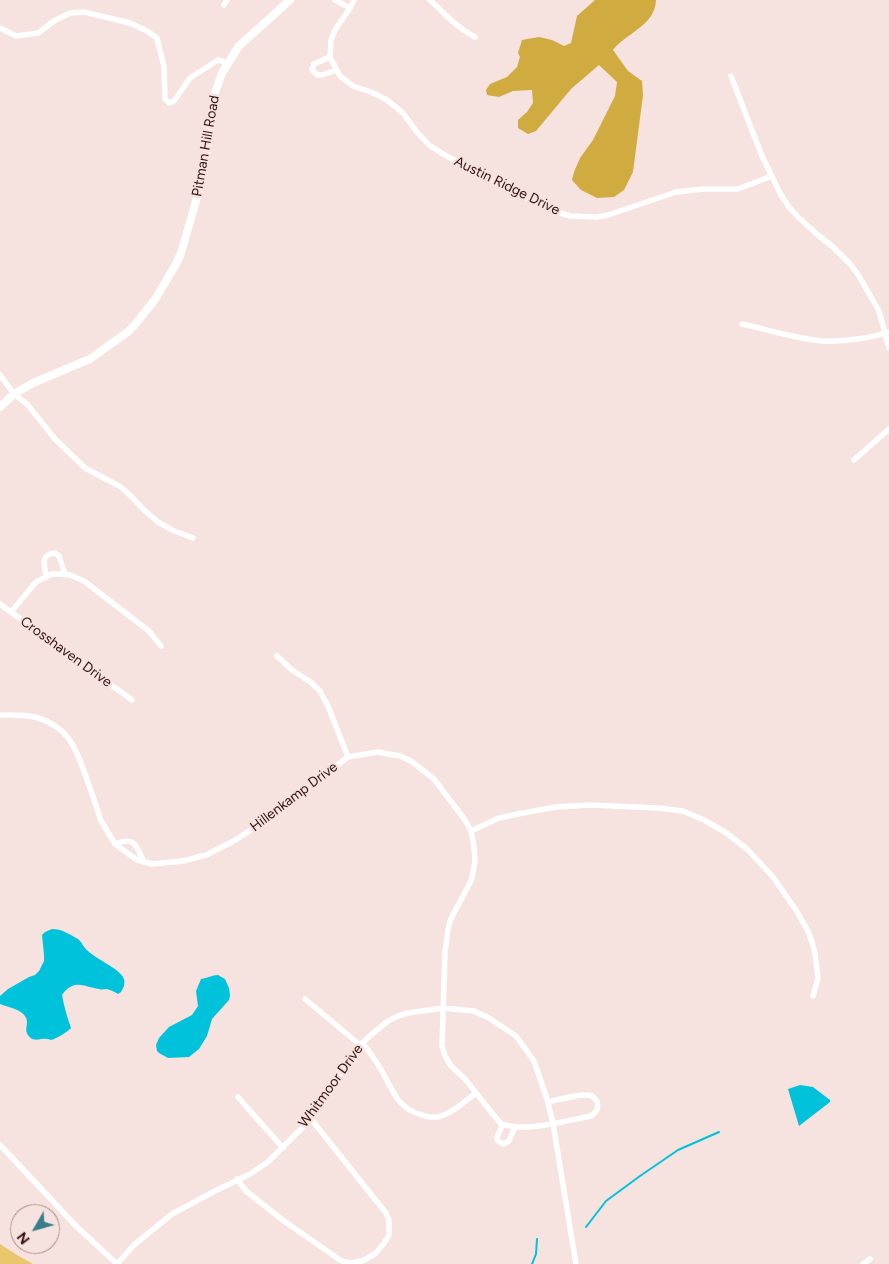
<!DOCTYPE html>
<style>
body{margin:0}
#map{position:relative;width:889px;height:1264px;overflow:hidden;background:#f6e2df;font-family:Figtree,sans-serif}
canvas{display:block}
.north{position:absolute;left:10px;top:1204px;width:50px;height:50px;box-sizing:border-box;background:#f6e2df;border:1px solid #a88e8b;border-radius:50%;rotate:232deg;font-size:14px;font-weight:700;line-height:20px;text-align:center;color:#32110c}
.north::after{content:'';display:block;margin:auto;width:18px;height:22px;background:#387e8a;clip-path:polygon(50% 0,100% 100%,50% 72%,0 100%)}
</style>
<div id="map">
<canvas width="889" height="1264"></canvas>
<div class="north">N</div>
</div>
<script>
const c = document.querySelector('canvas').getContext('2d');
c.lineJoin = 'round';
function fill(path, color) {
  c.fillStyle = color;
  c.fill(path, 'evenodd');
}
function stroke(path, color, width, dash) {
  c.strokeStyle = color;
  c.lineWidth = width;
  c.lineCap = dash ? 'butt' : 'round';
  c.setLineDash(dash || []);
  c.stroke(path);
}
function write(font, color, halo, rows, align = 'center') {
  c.font = font + ' Figtree,sans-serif';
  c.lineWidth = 5;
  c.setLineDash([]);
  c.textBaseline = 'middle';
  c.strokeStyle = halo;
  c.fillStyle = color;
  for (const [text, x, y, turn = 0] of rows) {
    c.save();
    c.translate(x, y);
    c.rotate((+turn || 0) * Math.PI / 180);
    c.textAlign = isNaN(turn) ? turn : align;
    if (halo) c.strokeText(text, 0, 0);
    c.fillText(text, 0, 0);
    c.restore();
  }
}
const green = new Path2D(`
 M 0,1244 L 17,1255 L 33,1264 L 0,1264 Z`);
const forest = new Path2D(`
 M 595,0 L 656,0 C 655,26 627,32 613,50 L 628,71 L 642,81 L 643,95 L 633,172 L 624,190 L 614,197 L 597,198 L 581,190 L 572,180 L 574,172 L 580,158 L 593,140 L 615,96 L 617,82 L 599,65 L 571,89 L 536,131 L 528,134 L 518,128 L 518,120 L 527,112 L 533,103 L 532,90 L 513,91 L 499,97 L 487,95 L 486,90 L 490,84 L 507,77 L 517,67 L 520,57 L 518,53 L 522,40 L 539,37 L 552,40 L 564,46 L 571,43 L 577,16 Z`);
const water = new Path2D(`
 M 52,929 C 62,929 69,934 78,939 C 82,942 83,947 88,951 C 96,959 118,968 123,977 C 126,982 124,987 121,992 L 118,994 C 115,992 111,990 107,989 C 104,989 101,990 99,989 C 84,987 74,978 62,995 C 64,1006 67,1017 71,1028 C 67,1032 59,1037 54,1039 C 49,1041 51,1039 46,1039 C 40,1038 33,1043 28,1035 C 23,1028 32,1021 22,1013 C 16,1008 7,1007 0,1004 L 0,996 L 8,989 L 29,977 L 35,975 L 39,971 L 44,961 L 44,955 L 42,935 L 45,932 Z
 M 218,975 L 225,979 L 229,988 L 230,996 L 229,1000 L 212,1019 L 207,1036 L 199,1049 L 189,1057 L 168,1058 L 159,1053 L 157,1051 L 156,1045 L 159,1038 L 169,1027 L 192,1015 L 198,1006 L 196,991 L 201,979 C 208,978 212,975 218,975 Z
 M 800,1085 L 813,1087 L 830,1100 L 830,1102 L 799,1126 L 788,1089 Z`);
const stream = new Path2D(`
 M 586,1227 L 606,1201 L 640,1176 L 678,1150 L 719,1132
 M 532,1264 L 536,1254 L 537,1239`);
const street = new Path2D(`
 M 335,0 L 350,8
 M 354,0 L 350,8 L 335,30 L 331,40 L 330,57 L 340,76 L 353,86 L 371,92 L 387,100 L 403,113 L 416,131 L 429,145 L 443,154 L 547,209 L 570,216 L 597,217 L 608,215 L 676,192 L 703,189 L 738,189 L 772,176
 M 430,0 C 444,13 457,28 475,37
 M 224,5 L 227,0
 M 0,28 L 16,36 L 38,33 L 54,21 L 70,13 L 84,12 L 130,23 L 147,31 L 157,38 L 164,67 L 165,99 L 169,103 L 174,101 L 190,78 L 218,60 L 228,63
 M 330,57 L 314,64 L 312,69 L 317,75 L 322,75 L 336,70
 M 731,76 L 762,156 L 781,195 L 789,207 L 798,217 L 818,235 L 833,247 L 851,265 L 859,276 L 879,311 L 889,348
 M 742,324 C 769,330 796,339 823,341 C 843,342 870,338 889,332
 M 0,375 L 14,394 L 27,404 L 55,439 L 85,468 L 121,487 L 132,497 L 143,509 L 158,522 L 172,530 L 193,538
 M 854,460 L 889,429
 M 46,577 C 45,565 39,555 55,553 L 59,556 L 65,574
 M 0,604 L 132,700
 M 11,612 L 36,582 L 52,574 L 61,574 L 70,575 L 84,581 L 149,631 L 161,646
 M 277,656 L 292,670 L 312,683 L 320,691 L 328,706 L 348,757
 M 0,715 C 12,715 27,714 38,718 C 68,727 76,748 85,774 C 90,788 95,801 99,815 L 100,819 L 115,844 L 137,860 L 152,864 L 183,861 L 206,855 L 232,842 L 257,826 L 348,757 L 378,752 L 400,756 L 411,761 L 434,779 L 465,820 L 471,831 L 474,846 L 475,862 L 471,881 L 454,913 L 450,921 L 448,930 L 445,952 L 442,1046 L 445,1056 L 451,1066 L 465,1079 L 500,1123 C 522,1134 568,1120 591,1116 C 596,1112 599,1109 597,1102 C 596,1100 594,1097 592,1096 C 585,1092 557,1100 548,1102
 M 471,831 L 499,818 L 523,813 L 556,807 L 590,805 L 658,808 L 683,811 L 704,820 L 725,832 L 747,849 L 773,877 L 796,910 L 808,931 L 812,942 L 815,953 L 818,978 L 813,996
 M 115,844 C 135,836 136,845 144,862
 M 305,999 L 360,1045
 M 362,1043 C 370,1052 376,1061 382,1071 C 393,1091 398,1109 422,1115 C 429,1118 437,1118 444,1115 C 456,1111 466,1100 476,1093
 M 238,1097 L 283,1148
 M 503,1124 L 497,1137 L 498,1141 L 503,1144 L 509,1141 L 515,1127
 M 0,1145 L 76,1226 L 117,1264
 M 237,1179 L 246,1191 L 284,1221 L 340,1260 L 345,1262 L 352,1263 L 362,1261 L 375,1254 L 385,1242 L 389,1235 L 389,1220 L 386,1213 L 311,1119
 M 117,1264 L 134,1245 L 172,1214 L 215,1191 L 250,1174 L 268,1162 L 311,1119 L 360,1045 L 372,1034 L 388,1021 L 398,1016 L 408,1013 L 443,1008 L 474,1011 L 489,1018 L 516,1036 L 534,1061 L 547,1099 L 553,1123 L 576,1264
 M 863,1264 L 870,1259`);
const secondary = new Path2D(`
 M 0,407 L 14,394 L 33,383 L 90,359 L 129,331 L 138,321 L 156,298 L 176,264 L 181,253 L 201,184 L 207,151 L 212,111 L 215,93 L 222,73 L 239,46 L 290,0`);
const streetNames = [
 ["Pitman Hill Road",206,146,-80],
 ["Austin Ridge Drive",507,186,26],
 ["Crosshaven Drive",66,652,36],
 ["Hillenkamp Drive",294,797,-37],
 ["Whitmoor Drive",331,1086,-54]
];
fill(green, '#e8c76d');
fill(forest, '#cfab40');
fill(water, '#00c3db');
stroke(stream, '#00c3db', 2);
stroke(street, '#fff', 5.5);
stroke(secondary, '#fff', 8);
write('14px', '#32110c', '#f6e2df', streetNames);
</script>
